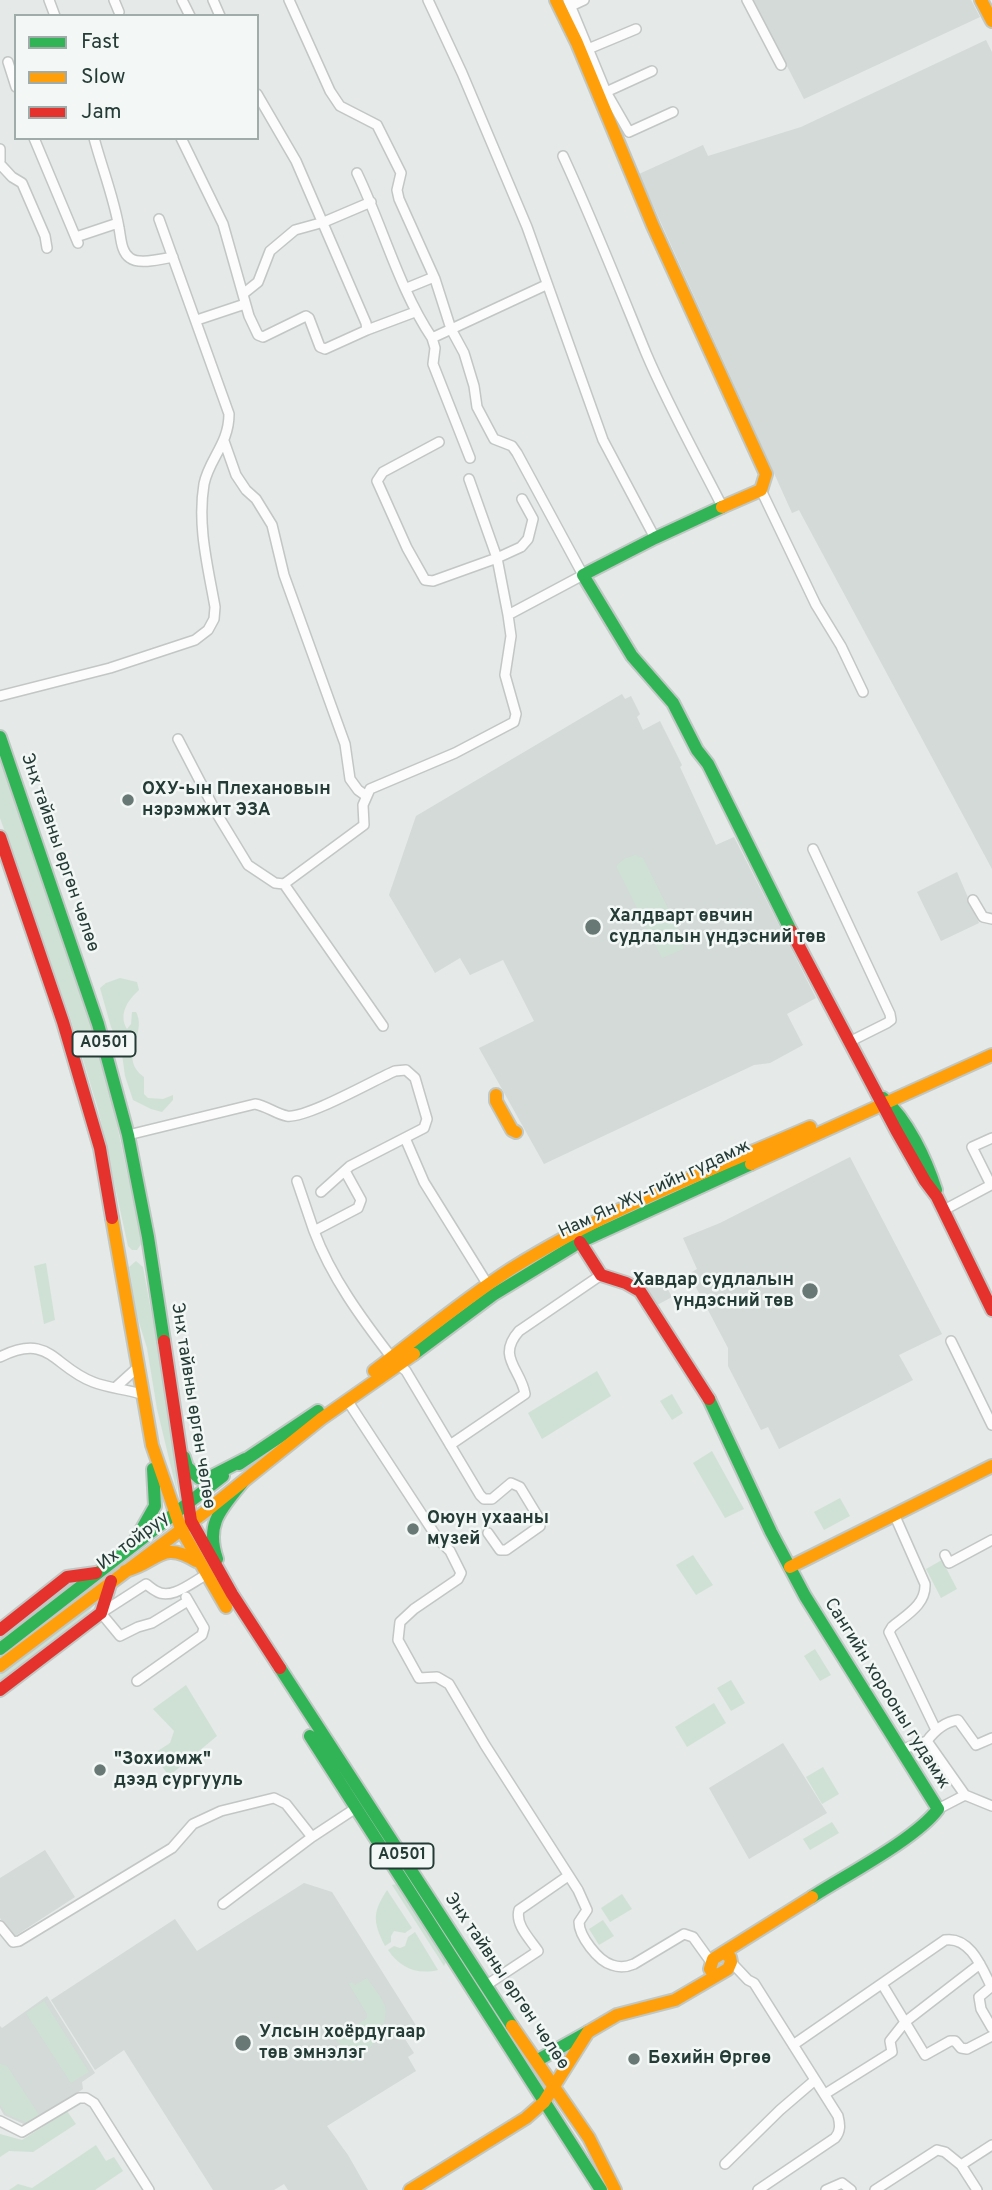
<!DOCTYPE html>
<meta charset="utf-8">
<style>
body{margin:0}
#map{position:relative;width:992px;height:2190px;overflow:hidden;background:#e5e9e7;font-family:Overpass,sans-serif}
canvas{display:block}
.legend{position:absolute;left:14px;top:14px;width:245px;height:126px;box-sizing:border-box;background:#f3f8f6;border:2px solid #a0aca9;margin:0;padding:9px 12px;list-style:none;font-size:21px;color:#243b36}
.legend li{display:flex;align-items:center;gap:14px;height:35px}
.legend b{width:35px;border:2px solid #a0aca9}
</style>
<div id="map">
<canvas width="992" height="2190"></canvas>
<ul class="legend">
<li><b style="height:9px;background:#30b455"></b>Fast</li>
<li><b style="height:9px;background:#ff9f0a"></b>Slow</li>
<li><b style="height:9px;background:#e5322d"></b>Jam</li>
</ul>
</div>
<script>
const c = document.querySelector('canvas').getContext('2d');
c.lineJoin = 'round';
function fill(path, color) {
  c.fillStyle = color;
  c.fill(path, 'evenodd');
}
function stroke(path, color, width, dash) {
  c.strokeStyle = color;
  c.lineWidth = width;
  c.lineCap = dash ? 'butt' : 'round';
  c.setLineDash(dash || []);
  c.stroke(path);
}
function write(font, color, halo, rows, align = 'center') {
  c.font = font + ' Overpass,sans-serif';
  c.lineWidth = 5;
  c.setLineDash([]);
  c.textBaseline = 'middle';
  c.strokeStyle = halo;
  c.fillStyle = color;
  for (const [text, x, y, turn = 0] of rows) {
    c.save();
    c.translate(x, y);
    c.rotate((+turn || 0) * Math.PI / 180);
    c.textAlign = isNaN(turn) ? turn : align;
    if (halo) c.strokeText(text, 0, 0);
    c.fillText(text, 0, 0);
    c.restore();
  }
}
const built = new Path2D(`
 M 753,0 L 971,0 L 980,17 L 804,99 Z
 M 986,40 L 992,52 L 992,869 L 799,510 L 792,513 L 639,174 L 703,145 L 708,156 L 801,127 Z
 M 622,694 L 625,699 L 631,696 L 640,714 L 637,717 L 643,730 L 660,721 L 682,765 L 680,767 L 716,845 L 734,837 L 816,998 L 787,1014 L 803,1045 L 770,1063 L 754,1065 L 544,1164 L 479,1048 L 534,1021 L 503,960 L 470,975 L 460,958 L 435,973 L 389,895 L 416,816 Z
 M 957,872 L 979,923 L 941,941 L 917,892 Z
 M 850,1157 L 942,1334 L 899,1355 L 913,1380 L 779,1449 L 768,1427 L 761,1430 L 728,1366 L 728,1348 L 689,1274 L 697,1269 L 683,1238 L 720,1223 Z
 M 661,1277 L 672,1297 L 644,1312 L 634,1293 Z
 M 783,1743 L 827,1813 L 749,1859 L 709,1788 Z
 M 45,1850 L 75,1897 L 15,1936 L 10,1935 L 0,1918 L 0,1878 Z
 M 304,1883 L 332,1892 L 417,2027 L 403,2036 L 414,2053 L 408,2057 L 416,2071 L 327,2126 L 348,2155 L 368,2190 L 288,2190 L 284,2184 L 274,2190 L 213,2190 L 124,2050 L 95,2070 L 51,2000 L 175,1919 L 197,1951 Z
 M 47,1996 L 95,2073 L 82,2082 L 83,2089 L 28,2126 L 4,2115 L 0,2108 L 0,2026 L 2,2028 Z`);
const green = new Path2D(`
 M 0,761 L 104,1063 L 142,1243 L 137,1250 L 132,1250 L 128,1246 L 98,1109 L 71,1020 L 0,818 Z
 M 635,855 L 643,858 L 684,941 L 683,949 L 662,958 L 616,866 L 624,859 Z
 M 120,978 L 137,982 L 139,990 C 128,1000 118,1014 127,1029 L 131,1024 L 132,1012 L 136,1012 C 148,1034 117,1057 144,1077 L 144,1094 L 148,1098 L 163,1099 L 173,1095 L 173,1100 L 162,1112 L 151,1109 L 133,1100 L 125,1076 L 121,1047 L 111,1027 L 100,988 L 106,983 Z
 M 136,1261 L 143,1267 L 174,1436 L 177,1492 L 157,1409 L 147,1348 L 137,1316 L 129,1267 Z
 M 46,1263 L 55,1320 L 44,1324 L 34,1266 Z
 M 597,1371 L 611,1396 L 542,1439 L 528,1413 Z
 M 672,1394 L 683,1413 L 672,1420 L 660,1401 Z
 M 712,1451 L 744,1509 L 725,1518 L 693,1463 Z
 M 840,1498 L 850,1516 L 824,1530 L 814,1512 Z
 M 693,1555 L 713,1585 L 696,1595 L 676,1565 Z
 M 942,1560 L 957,1589 L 941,1598 L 926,1569 Z
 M 100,1596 L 86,1616 L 0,1683 L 0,1673 Z
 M 815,1649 L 831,1675 L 820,1681 L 804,1656 Z
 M 731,1680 L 745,1703 L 731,1711 L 717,1688 Z
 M 186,1685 L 217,1736 L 169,1776 L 153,1754 L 170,1743 L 174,1731 L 153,1709 Z
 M 714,1703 L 726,1723 L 687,1747 L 675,1727 Z
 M 823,1767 L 839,1794 L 822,1804 L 806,1777 Z
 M 832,1822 L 839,1833 L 810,1850 L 803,1839 Z
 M 397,1884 L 446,1962 L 444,1966 L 392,1885 Z
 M 387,1890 L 412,1928 L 405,1933 L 394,1931 L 391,1936 L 391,1942 L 385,1946 C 373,1922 372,1913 387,1890 Z
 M 622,1894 L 632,1909 L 610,1922 L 601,1908 Z
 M 603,1920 L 614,1936 L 599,1945 L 589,1929 Z
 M 415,1932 L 438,1970 C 417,1975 400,1968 388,1950 L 394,1946 L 400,1948 L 405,1946 L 408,1937 Z
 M 367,1978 C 373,1987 382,1997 385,2007 C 389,2025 368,2057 352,2062 L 336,2039 L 367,2018 L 367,2014 L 349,1984 L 352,1982 L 355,1985 Z
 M 44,2001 L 89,2072 L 71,2083 L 26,2013 Z
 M 0,2064 L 7,2066 L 39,2115 L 28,2123 L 6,2114 L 0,2105 Z
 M 67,2111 L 76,2124 L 33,2152 L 9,2151 L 0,2157 L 0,2134 L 22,2140 Z
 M 96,2145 L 106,2161 L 114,2157 L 123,2171 L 95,2190 L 9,2190 L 18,2184 L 32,2188 Z`);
const street = new Path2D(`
 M 49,0 L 55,16
 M 114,0 L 119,12
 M 182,0 L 190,16
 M 213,0 L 220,16
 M 428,0 L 462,73 L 527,227 L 603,440 L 655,538
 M 568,0 L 606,92 L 629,132 L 673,112
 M 747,0 L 781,65
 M 571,6 L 584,0
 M 588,49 L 636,29
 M 8,62 L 16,87
 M 606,92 L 652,71
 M 34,138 L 78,243
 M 94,138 C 102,168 114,198 119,228 C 121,238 121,252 130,258 C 139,265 162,259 173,257
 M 181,138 L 223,224 L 249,316 L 258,335 L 263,337 L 306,316 L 309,318 L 320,347 L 325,349 L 367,330 L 366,323 L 296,161 L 257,94
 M 0,149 L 0,161
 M 563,156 C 593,221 619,287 646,353 C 668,405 696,455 722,506
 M 0,164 L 12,177 L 22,183 L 45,236 L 47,248
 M 357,173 C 383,227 399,289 432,338 L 546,285
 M 76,237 L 118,223
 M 407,288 L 434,277
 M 243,294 L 258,282 L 270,251 L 295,230 L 324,222 L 371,202
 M 197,320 L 245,304
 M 367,330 L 415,312
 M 432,338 L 435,348 L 433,364 L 470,458
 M 224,441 L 236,475 L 246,490 L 256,499 L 272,525 L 284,575 L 345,744 L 350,779 L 358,790 L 365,795
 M 439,442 L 383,472 L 377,481 L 407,548 L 425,580 L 433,581 L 497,558 L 521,547 L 528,539 L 533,519 L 522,499
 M 469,479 L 497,558 L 508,615
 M 761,490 L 816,605 L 841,646 L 863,692
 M 0,696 L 110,668 L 195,640 L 208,630 L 214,619 L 215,607 C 208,567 197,526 204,484 C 209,459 229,444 229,414 L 159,219
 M 178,739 L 217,814 L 248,865 L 275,883 L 284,884 L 364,825 L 363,805 L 370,789 L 455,753 L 514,722 L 516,714 L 505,675 L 511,636 L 508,615 L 583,575 L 517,453 L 512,446 L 494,439 L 477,407 L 474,386 L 464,353 L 451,329 L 435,279 L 399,199 L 397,190 L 401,173 L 377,125 L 340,106 L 330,91 L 289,0
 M 813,849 L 890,1014 L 891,1020 L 887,1023 L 849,1042
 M 284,884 L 383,1026
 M 973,900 L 983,917 L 992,919
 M 128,1135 L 255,1104 C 267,1106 276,1114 287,1116 C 306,1119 374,1080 395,1071 L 406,1070 L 415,1078 L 427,1119 L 424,1128 L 350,1166 L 321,1192
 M 405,1138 L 424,1182 L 488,1285
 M 345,1171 L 361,1200 L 358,1208 L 314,1231 C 331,1277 362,1319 392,1358
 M 297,1181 L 314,1231
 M 944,1210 L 991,1185 L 972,1147 L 992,1138
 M 951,1341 L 992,1425
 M 0,1357 C 50,1332 53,1367 93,1382 C 108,1388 125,1389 141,1394
 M 399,1365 L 406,1371 L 480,1495 L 484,1499 L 492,1499 L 511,1483 L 520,1487 L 540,1520 L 540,1526 L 506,1550 L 500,1550 L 488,1533
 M 116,1387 L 137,1368
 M 347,1400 L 438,1539 L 450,1551 L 461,1573 L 458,1579 L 414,1609 L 400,1622 L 398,1640 L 419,1678 L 437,1677 L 449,1684 L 485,1745 L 578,1890 L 587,1910 L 579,1922 C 579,1936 598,1961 612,1965 C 620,1968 627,1967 634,1964 L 684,1934 L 693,1937 L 711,1962
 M 450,1445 L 525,1394 C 521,1369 496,1357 519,1331 L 601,1275
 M 894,1514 L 925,1584 C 926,1605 906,1615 892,1627 L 889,1632 L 936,1730
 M 945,1555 L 949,1563 L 992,1540
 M 188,1601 L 152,1623 L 138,1627 L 120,1636 L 101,1613 L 146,1584 C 149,1586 152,1589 156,1591 C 171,1601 192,1582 206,1575
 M 137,1681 L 202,1635 L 204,1628 L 186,1597
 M 927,1741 C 935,1730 944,1722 958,1720 L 976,1745 L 992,1738
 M 900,1750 L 927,1741 L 965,1795 L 992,1806
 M 938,1809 L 965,1795
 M 223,1904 L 312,1837
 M 0,1926 L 13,1942 L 19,1941 L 172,1848 L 193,1824 L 221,1811 L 274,1798 L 286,1804 L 312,1837 L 356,1808
 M 731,1962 L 748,1980 L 754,1983 L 838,2116 C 840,2124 841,2131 835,2138 L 758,2190
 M 882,1984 L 925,2055 L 950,2041 L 955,2041 L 961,2048 L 967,2049 L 992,2036
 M 485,1986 L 538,1951 C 530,1939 515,1925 519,1910 L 568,1876
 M 992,1986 L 979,1997 L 981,2009 L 992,2028
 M 793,2045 L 945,1940 C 970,1936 982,1968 991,1986
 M 825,2094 L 892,2052 L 890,2041 L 905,2022 L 980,1964
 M 0,2121 L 22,2132 L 79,2098 L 86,2098 L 94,2103 L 149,2190
 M 725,2164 L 780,2110 L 815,2080
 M 826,2190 L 842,2183 L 851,2190
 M 875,2190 L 937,2150 L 945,2152 L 961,2165
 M 977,2190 L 961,2165 L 992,2145`);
const fast = new Path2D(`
 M 722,507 L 655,538 L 583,575 L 632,656 L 673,703 L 697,750 L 708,764 L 791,931
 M 0,737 L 98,1024 L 128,1135 L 148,1237 L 164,1341
 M 883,1098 C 908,1120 926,1159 936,1190
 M 414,1354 L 493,1295 L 580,1242 L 751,1164
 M 709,1399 L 771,1532 L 805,1596 L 938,1809 C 916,1839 846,1875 812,1897
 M 184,1457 L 187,1467 L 199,1478 L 208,1478 L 245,1459
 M 239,1464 L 318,1411
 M 134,1543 L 155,1506 L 153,1469
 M 217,1559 C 205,1524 221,1509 242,1483
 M 0,1649 L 223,1476
 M 280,1668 L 512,2026
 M 310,1736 L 601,2190
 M 538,2060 L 588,2032`);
const slow = new Path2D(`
 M 556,0 L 577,43 L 653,226 L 766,474 L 761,490 L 722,507
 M 981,0 L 992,21
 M 496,1095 L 496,1101 L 512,1130 L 516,1132
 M 751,1164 L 992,1055
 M 112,1218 L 152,1445 L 181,1529 L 226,1607
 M 374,1371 C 419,1337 463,1300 511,1269 C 605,1210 709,1171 810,1127
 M 790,1567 L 992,1466
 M 125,1571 C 158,1563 161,1539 196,1561
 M 0,1666 L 205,1512 L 321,1419 L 414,1354
 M 714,1975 L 710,1969 L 713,1959 L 812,1897
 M 512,2026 L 589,2138 L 615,2190
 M 410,2190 L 526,2118 L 544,2102 L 588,2032 L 617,2015 L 675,2000 L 728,1969 L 731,1962 L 730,1957 L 724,1953`);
const jam = new Path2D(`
 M 0,837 L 63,1022 L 100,1148 L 112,1218
 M 791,931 L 896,1130 L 925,1181 L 937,1197 L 992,1310
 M 580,1242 L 601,1275 L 626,1283 L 640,1291 L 709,1399
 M 164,1341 L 191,1521 L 232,1594 L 280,1668
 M 0,1630 L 67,1577 L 96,1573
 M 0,1690 L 101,1613 L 111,1581`);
const markers = [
 [128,800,7,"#687874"],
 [593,927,9,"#687874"],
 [810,1291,9,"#687874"],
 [413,1529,7,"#687874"],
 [100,1770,7,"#687874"],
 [243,2043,9,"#687874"],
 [634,2059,7,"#687874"]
];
const shields = [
 [104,1044,63],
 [402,1856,63]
];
const shieldNames = [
 ["A0501",104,1044],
 ["A0501",402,1856]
];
const poiNames = [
 ["ОХУ-ын Плехановын",142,790],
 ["нэрэмжит ЭЗА",142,811],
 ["Халдварт өвчин",609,917],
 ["судлалын үндэсний төв",609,938],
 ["Хавдар судлалын",794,1281,"right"],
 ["үндэсний төв",794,1302,"right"],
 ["Оюун ухааны",427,1519],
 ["музей",427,1540],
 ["\"Зохиомж\"",114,1760],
 ["дээд сургууль",114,1781],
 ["Улсын хоёрдугаар",259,2033],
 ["төв эмнэлэг",259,2054],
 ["Бөхийн Өргөө",648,2059]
];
const streetNames = [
 ["Энх тайвны өргөн чөлөө",59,853,71],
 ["Нам Ян Жү-гийн гудамж",655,1190,-25],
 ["Энх тайвны өргөн чөлөө",192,1406,81],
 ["Их тойруу",134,1542,-37],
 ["Сангийн хорооны гудамж",886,1694,58],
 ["Энх тайвны өргөн чөлөө",506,1982,56]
];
fill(built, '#d3dad7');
fill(green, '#cfe1d5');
stroke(street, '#c2c6c4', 12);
stroke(fast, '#c0c7c4', 16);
stroke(slow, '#c0c7c4', 16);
stroke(jam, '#c0c7c4', 16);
stroke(street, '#fbfcfb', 9);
stroke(fast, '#30b455', 12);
stroke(slow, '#ff9f0a', 12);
stroke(jam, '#e5322d', 12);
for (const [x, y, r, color] of markers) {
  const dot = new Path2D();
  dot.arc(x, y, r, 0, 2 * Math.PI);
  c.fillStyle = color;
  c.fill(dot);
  stroke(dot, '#f3f8f6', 2.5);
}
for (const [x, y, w] of shields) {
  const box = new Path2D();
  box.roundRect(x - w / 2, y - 12.5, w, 25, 5);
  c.fillStyle = '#f3f8f6';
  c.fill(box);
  stroke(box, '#243b36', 2);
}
write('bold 16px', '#243b36', null, shieldNames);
write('bold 18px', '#243b36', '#f3f8f6', poiNames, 'left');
write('18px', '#243b36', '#f3f8f6', streetNames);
</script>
